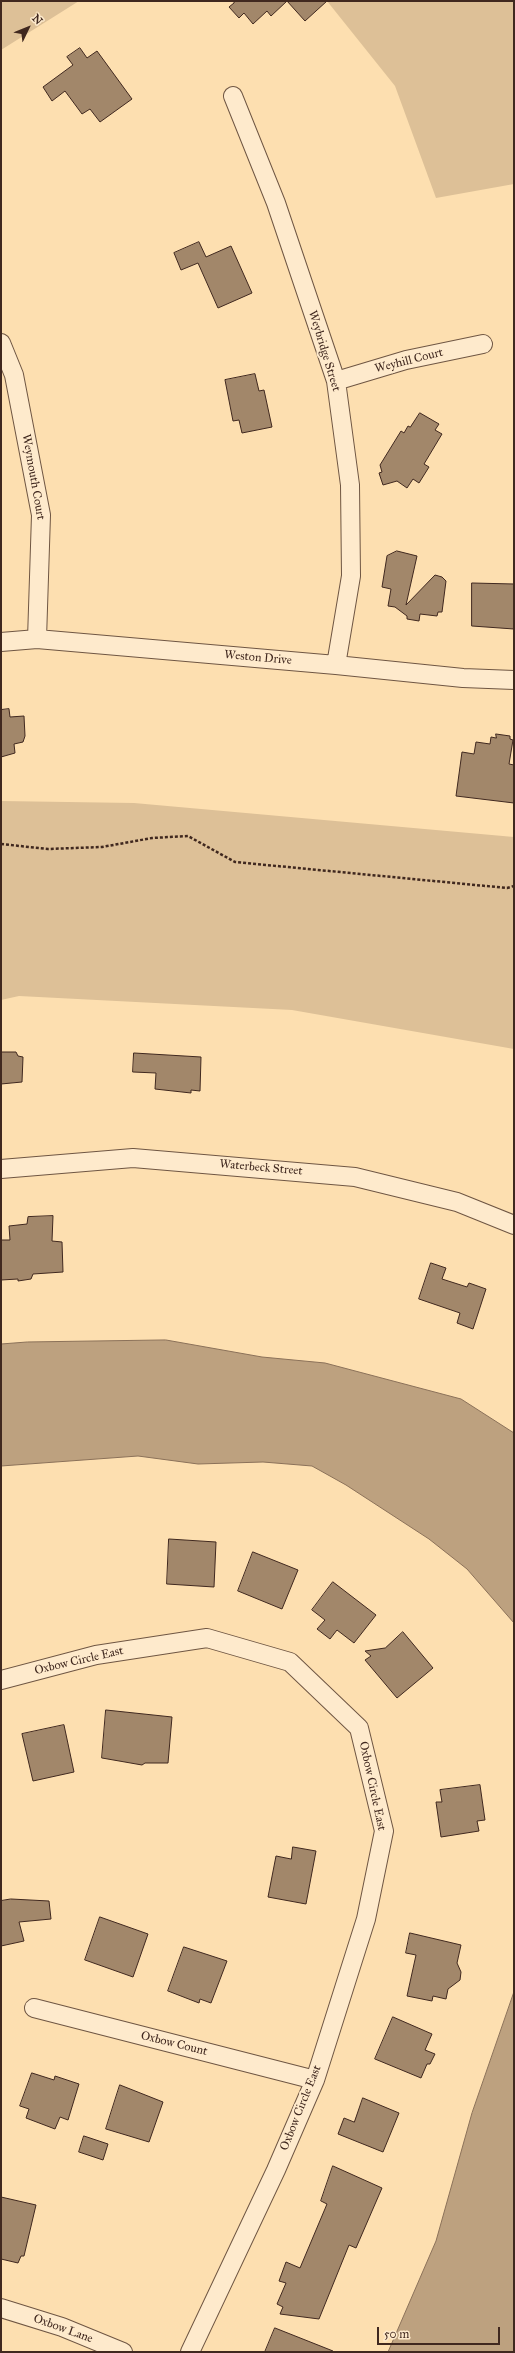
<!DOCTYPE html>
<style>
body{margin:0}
#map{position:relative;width:515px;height:2353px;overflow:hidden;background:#fddfb0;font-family:"IM FELL Great Primer",serif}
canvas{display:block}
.frame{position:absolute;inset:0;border:2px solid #40281f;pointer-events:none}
.north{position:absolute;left:8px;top:8px;width:40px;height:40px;-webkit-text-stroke:3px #feeacc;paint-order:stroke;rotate:47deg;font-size:11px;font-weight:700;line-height:16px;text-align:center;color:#40281f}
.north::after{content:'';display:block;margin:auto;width:14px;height:18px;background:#40281f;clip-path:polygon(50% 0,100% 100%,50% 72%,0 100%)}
.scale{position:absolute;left:377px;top:2327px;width:123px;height:18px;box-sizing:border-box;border:2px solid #40281f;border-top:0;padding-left:5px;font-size:12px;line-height:14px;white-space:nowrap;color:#40281f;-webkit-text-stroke:3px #feeacc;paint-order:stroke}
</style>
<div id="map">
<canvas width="515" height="2353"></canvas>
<div class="frame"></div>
<div class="north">N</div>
<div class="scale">50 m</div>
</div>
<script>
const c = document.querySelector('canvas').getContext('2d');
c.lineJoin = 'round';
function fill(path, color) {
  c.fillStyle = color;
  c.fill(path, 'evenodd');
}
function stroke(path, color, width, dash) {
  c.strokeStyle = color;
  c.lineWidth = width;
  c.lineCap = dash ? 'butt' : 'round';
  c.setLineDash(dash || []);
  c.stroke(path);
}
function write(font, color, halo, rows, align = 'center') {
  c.font = font + ' "IM FELL Great Primer",serif';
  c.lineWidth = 4;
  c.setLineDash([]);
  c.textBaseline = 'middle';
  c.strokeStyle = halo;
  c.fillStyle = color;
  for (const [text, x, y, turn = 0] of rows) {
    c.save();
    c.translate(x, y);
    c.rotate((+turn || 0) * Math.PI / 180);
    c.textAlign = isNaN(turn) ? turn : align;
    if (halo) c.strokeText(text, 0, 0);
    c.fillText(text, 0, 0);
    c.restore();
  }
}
const green = new Path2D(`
 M 1,1 L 79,1 L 1,50 Z
 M 327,1 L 514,1 L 514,184 L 436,198 L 395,86 Z
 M 1,801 L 134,803 L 514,837 L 514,1049 L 292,1010 L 19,996 L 1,1000 Z`);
const water = new Path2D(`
 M 166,1340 L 262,1357 L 325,1363 L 461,1399 L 514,1433 L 514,1623 L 467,1569 L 429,1539 L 346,1485 L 312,1466 L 263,1462 L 198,1464 L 138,1456 L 1,1466 L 1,1344 L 27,1342 Z
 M 514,1992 L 514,2352 L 388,2352 L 436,2241 L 472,2113 Z`);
const building = new Path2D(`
 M 233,1 L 327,1 L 305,21 L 287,1 L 271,16 L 267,11 L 253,24 L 244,13 L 239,18 L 229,7 L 234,3 Z
 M 80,48 L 87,58 L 97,51 L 132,99 L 100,122 L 90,109 L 82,114 L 65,91 L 52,101 L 43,87 L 73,65 L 67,57 Z
 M 199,242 L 206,257 L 231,246 L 252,293 L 218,308 L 198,263 L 181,270 L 174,253 Z
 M 255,374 L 259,391 L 264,390 L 272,427 L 242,433 L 239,420 L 233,421 L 225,380 Z
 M 420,413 L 439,424 L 435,430 L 442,434 L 424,464 L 429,467 L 419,483 L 413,479 L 407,488 L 397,481 L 383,485 L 379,473 L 382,472 L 380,465 L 401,431 L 404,433 L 408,426 L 410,427 Z
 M 397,551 L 417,556 L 406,605 L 435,575 L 442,577 L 446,581 L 442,612 L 438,612 L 437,616 L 420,614 L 419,621 L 407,619 L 407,616 L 395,607 L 388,606 L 391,589 L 382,587 L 387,556 Z
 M 472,583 L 514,584 L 514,629 L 472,626 Z
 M 9,709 L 10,717 L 24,716 L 25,736 L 23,742 L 14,744 L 15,753 L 1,757 L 1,710 Z
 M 496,734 L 510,736 L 510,739 L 513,740 L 509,764 L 514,765 L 514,803 L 456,796 L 462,752 L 474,754 L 476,742 L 490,744 L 491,737 L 496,738 Z
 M 1,1052 L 16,1052 L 18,1056 L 23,1057 L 22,1082 L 1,1084 Z
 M 134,1053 L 201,1057 L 200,1091 L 191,1090 L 191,1093 L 155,1089 L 156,1073 L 133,1072 Z
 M 53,1216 L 52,1241 L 62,1242 L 63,1272 L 33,1274 L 31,1279 L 18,1281 L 18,1279 L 1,1280 L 1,1240 L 10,1240 L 9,1226 L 27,1224 L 28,1217 Z
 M 431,1263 L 446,1268 L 442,1279 L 467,1287 L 469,1283 L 486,1289 L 473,1329 L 457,1323 L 460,1313 L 419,1299 Z
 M 169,1539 L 216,1542 L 214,1587 L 167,1584 Z
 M 253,1552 L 298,1570 L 282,1609 L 238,1591 Z
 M 333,1582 L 376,1615 L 354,1643 L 337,1630 L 330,1639 L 317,1629 L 325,1620 L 312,1610 Z
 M 403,1632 L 433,1668 L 397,1698 L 365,1660 L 371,1656 L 365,1651 L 385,1648 Z
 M 106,1710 L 172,1717 L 168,1763 L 145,1763 L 142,1765 L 102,1758 Z
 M 64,1725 L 74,1772 L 33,1781 L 22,1734 Z
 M 480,1785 L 485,1820 L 477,1821 L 479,1831 L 441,1837 L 436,1802 L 442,1802 L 440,1790 Z
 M 293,1847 L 316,1851 L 306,1904 L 268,1897 L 276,1856 L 291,1859 Z
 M 11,1899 L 49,1901 L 51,1919 L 19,1922 L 24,1941 L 1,1946 L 1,1901 Z
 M 100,1917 L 148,1934 L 133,1977 L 85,1960 Z
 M 410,1933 L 461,1945 L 457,1963 L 461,1972 L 460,1980 L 448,1989 L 446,1999 L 433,1996 L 432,2001 L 407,1996 L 416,1955 L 406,1953 Z
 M 184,1947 L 227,1961 L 211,2003 L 200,1999 L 199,2003 L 168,1991 Z
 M 393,2017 L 432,2034 L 425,2050 L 435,2054 L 430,2064 L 427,2064 L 421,2078 L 375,2059 Z
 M 32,2073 L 54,2080 L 55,2076 L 79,2084 L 68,2120 L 60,2117 L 55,2129 L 26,2118 L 29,2109 L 20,2106 Z
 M 120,2085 L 163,2102 L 149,2142 L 106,2129 Z
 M 363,2098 L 399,2113 L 383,2152 L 338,2134 L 344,2118 L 354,2122 Z
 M 84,2136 L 108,2144 L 103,2160 L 79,2152 Z
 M 333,2166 L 382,2188 L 356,2248 L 349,2245 L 319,2319 L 280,2314 L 283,2307 L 277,2304 L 286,2283 L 279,2281 L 286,2262 L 300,2268 L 327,2204 L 321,2201 Z
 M 1,2197 L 36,2205 L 24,2256 L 21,2256 L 18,2263 L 1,2259 Z
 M 275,2328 L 333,2351 L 333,2352 L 265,2352 Z`);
const path = new Path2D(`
 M 1,844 L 48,849 L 102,847 L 152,838 L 188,836 L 235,862 L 507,888 L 514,886`);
const minor = new Path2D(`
 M 233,96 L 276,203 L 336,381 L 350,485 L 351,576 L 336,665
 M 1,343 L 14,375 L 41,515 L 37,639
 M 336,381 L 406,360 L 483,344
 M 1,642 L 37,639 L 336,665 L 463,678 L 514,680
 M 1,1169 L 133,1158 L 355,1177 L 457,1202 L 514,1225
 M 1,1680 L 96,1655 L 207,1638 L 290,1662 L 359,1728 L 384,1831 L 366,1919 L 315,2080 L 276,2170 L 190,2352
 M 34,2008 L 315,2080
 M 1,2308 L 62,2327 L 123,2352`);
const streetNames = [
 ["Weybridge Street",324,351,73],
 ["Weyhill Court",409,361,-14],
 ["Weymouth Court",33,477,80],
 ["Weston Drive",258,658,5],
 ["Waterbeck Street",261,1168,5],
 ["Oxbow Circle East",79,1661,-13],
 ["Oxbow Circle East",372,1786,78],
 ["Oxbow Count",174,2044,14],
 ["Oxbow Circle East",301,2108,-68],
 ["Oxbow Lane",63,2329,20]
];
fill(green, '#ddc097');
fill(water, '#bda17f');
stroke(water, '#8b7159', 1);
fill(building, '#a2876a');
stroke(building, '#40281f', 1);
stroke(minor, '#6f5643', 20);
stroke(path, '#40281f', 2.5, [3, 2]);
stroke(minor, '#feeacc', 18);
write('12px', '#40281f', '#feeacc', streetNames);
</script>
